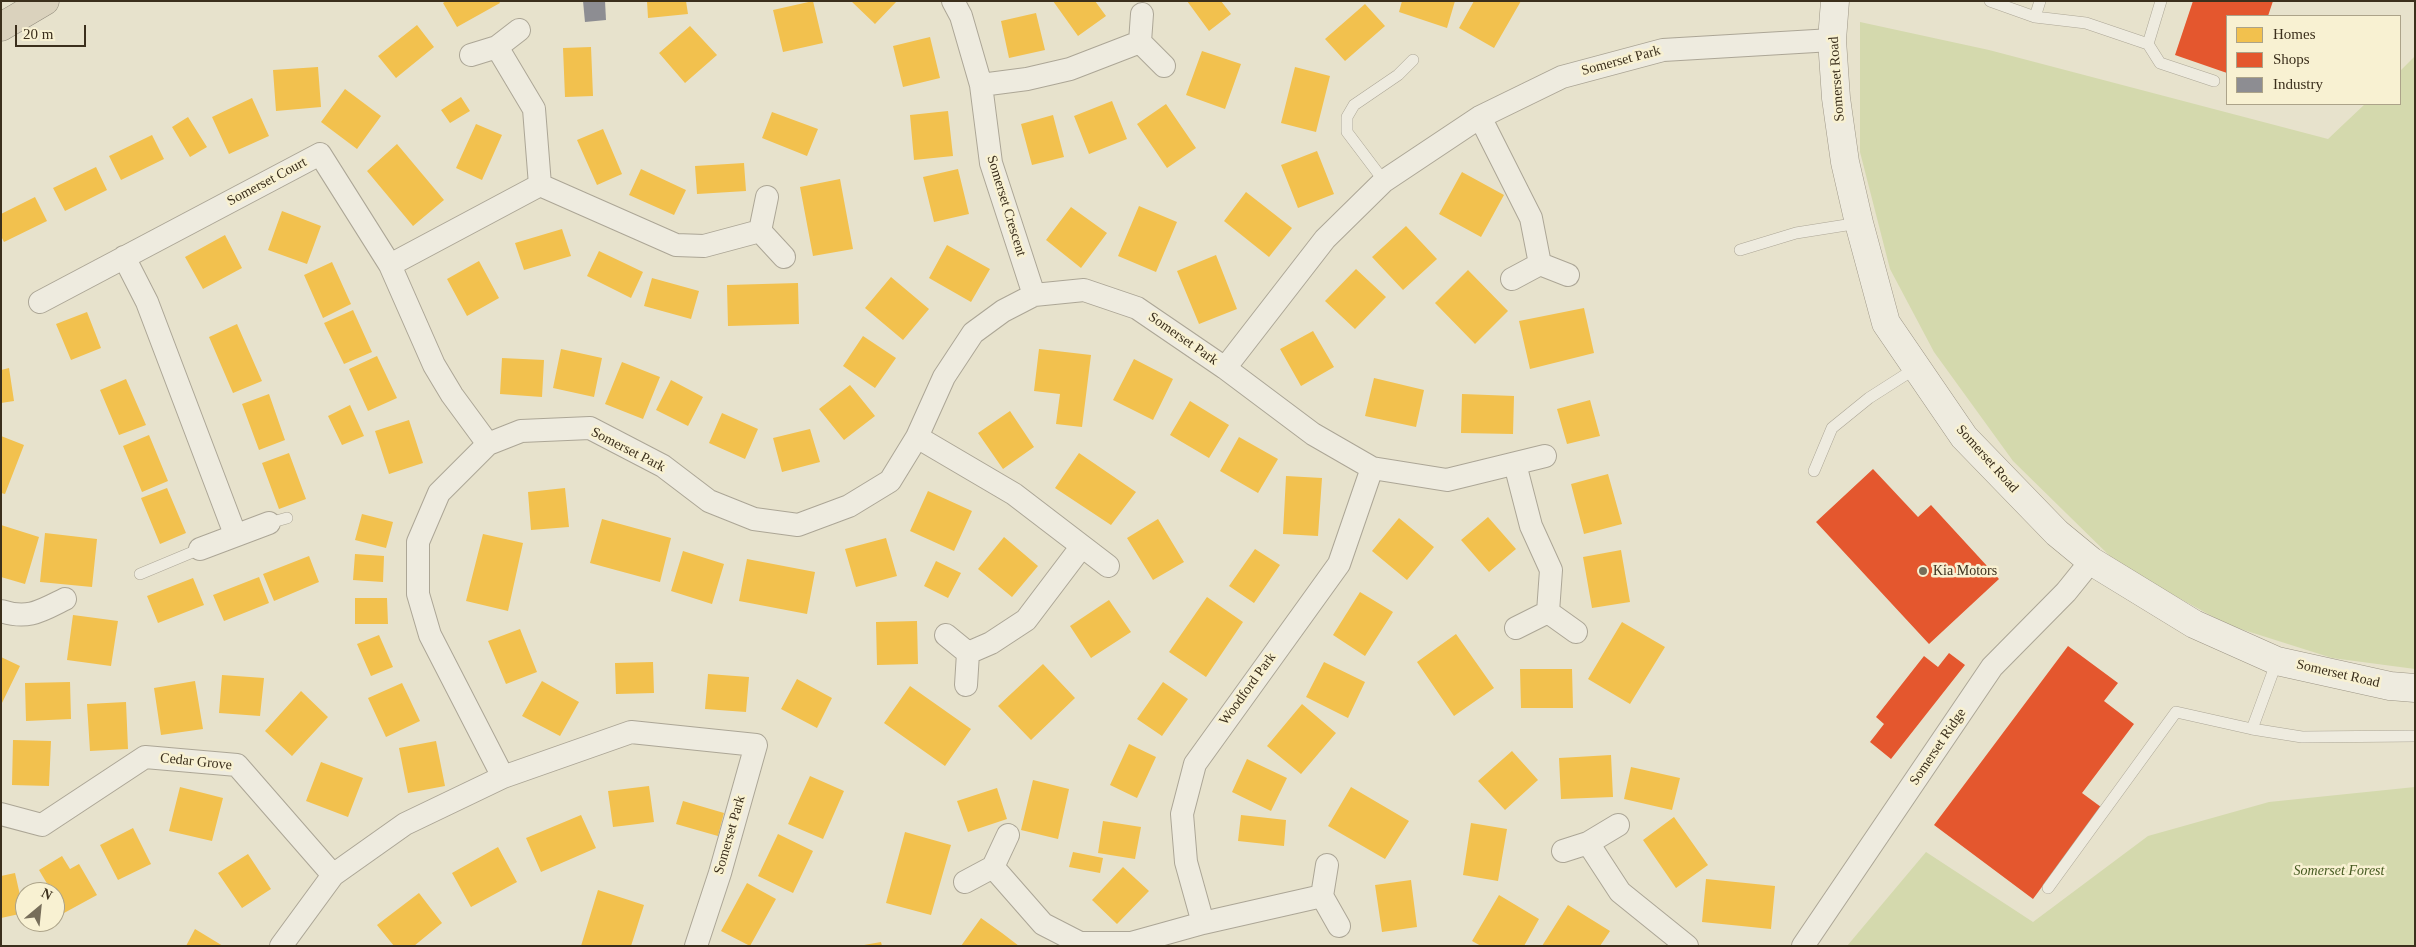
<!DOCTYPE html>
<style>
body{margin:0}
#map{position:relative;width:2416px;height:947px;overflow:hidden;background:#e7e2cc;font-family:"Times New Roman",serif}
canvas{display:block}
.frame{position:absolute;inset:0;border:2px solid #3b2f1c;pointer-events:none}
.legend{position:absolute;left:2226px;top:15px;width:175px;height:90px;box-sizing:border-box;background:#f8f1d2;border:1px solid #aca389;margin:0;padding:6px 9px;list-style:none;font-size:15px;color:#3b2f1c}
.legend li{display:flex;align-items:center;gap:10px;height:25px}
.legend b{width:25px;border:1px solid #aca389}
.north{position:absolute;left:15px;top:882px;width:50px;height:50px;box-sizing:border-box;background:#f8f1d2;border:1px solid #aca389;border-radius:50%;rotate:28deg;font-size:14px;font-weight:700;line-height:20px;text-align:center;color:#3b2f1c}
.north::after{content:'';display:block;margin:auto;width:18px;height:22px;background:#776e5a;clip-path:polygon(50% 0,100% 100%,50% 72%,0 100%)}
.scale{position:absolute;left:15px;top:25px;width:71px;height:22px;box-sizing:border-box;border:2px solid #3b2f1c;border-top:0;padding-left:6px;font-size:15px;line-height:18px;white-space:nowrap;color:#3b2f1c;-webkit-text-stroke:4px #f8f1d2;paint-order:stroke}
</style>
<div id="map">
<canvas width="2416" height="947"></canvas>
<div class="frame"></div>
<ul class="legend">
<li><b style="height:14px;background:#f2c14e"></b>Homes</li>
<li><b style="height:14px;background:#e4572e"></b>Shops</li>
<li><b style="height:14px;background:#8d8d92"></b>Industry</li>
</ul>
<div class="north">N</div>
<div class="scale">20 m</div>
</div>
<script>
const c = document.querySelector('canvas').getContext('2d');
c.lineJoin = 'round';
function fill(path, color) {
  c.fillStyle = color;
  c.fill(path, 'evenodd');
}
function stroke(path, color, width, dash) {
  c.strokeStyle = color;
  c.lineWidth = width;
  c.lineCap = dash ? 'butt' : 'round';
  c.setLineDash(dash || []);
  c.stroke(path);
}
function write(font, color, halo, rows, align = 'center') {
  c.font = font + ' "Times New Roman",serif';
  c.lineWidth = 5;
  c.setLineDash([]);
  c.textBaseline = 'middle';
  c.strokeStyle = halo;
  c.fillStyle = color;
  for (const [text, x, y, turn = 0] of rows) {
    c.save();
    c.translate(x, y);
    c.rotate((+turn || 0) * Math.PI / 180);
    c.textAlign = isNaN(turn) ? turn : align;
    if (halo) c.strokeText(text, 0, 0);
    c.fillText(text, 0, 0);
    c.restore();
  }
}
const green = new Path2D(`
 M 1860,22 L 1989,50 L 2328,139 L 2365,104 L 2400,104 L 2400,71 L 2415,56 L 2415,669 L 2332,658 L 2228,625 L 2119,565 L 2013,461 L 1934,352 L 1890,269 L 1860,152 Z
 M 2415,787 L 2415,946 L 1847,946 L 1926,852 L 2033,922 L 2148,836 L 2269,802 Z`);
const homes = new Path2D(`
 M 446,1 L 499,1 L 500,3 L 457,27 L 443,3 Z
 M 647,1 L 686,1 L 688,14 L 648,18 Z
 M 813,1 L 823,43 L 783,52 L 773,10 Z
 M 851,1 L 897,1 L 875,24 Z
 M 1053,1 L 1095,1 L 1106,16 L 1078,36 Z
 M 1187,1 L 1221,1 L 1231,14 L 1209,31 Z
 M 1402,1 L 1455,1 L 1447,28 L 1399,12 Z
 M 1474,1 L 1521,1 L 1494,48 L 1459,28 Z
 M 1365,4 L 1385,26 L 1345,61 L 1325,39 Z
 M 1036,13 L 1045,50 L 1009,58 L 1001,21 Z
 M 417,25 L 434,47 L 396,78 L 378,56 Z
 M 690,26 L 717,55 L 685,83 L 659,53 Z
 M 930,37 L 940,78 L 903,87 L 893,46 Z
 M 591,47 L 593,96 L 565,97 L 563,48 Z
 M 1202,51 L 1241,64 L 1225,109 L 1186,95 Z
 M 318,67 L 321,107 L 276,111 L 273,70 Z
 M 1295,67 L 1330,76 L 1316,132 L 1281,123 Z
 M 345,89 L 381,116 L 357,149 L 321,122 Z
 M 461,97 L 470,111 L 450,123 L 441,110 Z
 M 252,98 L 269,136 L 229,154 L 212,117 Z
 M 1112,101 L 1127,139 L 1089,154 L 1074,116 Z
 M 1166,104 L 1196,148 L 1167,168 L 1137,124 Z
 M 948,111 L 953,156 L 914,160 L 910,115 Z
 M 772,112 L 818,129 L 807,156 L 762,138 Z
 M 1053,115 L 1064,157 L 1032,165 L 1021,124 Z
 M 188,117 L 207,147 L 190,157 L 172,127 Z
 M 476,124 L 502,135 L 482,180 L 456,168 Z
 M 603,129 L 622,174 L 597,185 L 577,140 Z
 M 152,135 L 164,159 L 121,180 L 109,156 Z
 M 397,144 L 444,200 L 413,226 L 367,171 Z
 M 1317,151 L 1334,194 L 1298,208 L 1281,165 Z
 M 744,163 L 746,191 L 697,194 L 695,166 Z
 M 96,167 L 107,190 L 65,211 L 53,188 Z
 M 641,169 L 686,190 L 674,215 L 629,195 Z
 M 958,169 L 969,214 L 934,222 L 923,177 Z
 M 1462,172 L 1504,195 L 1481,237 L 1439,214 Z
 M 840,179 L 853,249 L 813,256 L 800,187 Z
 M 1246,192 L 1292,228 L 1269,257 L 1224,221 Z
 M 35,197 L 47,221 L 4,242 L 1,236 L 1,214 Z
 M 1139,206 L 1177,222 L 1156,272 L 1118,256 Z
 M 1071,207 L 1107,233 L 1081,268 L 1046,240 Z
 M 282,211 L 321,226 L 307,264 L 268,250 Z
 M 1406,226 L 1437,259 L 1403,290 L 1372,257 Z
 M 562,229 L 571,256 L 524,270 L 515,243 Z
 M 225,235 L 242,268 L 203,289 L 185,257 Z
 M 947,245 L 990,269 L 971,302 L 929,278 Z
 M 599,251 L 643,272 L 631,298 L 587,276 Z
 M 1216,255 L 1237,309 L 1199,324 L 1177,271 Z
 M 479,261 L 499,298 L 467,316 L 447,279 Z
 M 332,262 L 351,304 L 323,318 L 304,275 Z
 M 1356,269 L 1386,297 L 1355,329 L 1325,301 Z
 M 1468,270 L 1508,311 L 1475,344 L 1435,303 Z
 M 891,277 L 929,309 L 903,340 L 865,308 Z
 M 652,278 L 699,291 L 691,319 L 644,306 Z
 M 798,283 L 799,324 L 728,326 L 727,285 Z
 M 1584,308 L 1594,353 L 1530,369 L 1519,321 Z
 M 353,310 L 372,352 L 344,364 L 324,323 Z
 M 87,312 L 101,348 L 71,360 L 56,324 Z
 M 237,324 L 262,381 L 233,393 L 209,337 Z
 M 1313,331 L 1334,367 L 1301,386 L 1280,349 Z
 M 863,336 L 896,358 L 875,388 L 843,366 Z
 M 561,349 L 602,358 L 594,397 L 553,388 Z
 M 1039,349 L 1091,355 L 1082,427 L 1056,424 L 1060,394 L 1034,391 Z
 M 377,356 L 397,398 L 368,411 L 349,369 Z
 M 502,358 L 544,360 L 542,397 L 500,394 Z
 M 1134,359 L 1173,379 L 1153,420 L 1113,400 Z
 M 622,362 L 660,377 L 643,419 L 605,404 Z
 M 9,368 L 14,401 L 1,403 L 1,370 Z
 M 1374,378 L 1424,390 L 1416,427 L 1365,416 Z
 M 126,379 L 146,425 L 119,435 L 100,390 Z
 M 671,380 L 703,397 L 688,426 L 656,410 Z
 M 850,385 L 875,416 L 844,440 L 819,409 Z
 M 269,394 L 285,440 L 259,450 L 242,404 Z
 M 1462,394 L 1514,396 L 1513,434 L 1461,433 Z
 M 1590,400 L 1600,436 L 1567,444 L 1557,409 Z
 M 1190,401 L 1229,425 L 1209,458 L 1170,435 Z
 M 350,405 L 364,436 L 342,445 L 328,416 Z
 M 1010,411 L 1034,447 L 1003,469 L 978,433 Z
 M 722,413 L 758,429 L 745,459 L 709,443 Z
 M 409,420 L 423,463 L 389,474 L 375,431 Z
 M 810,429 L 820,462 L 782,472 L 773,438 Z
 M 149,435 L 168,481 L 142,492 L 123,446 Z
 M 1,436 L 24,445 L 5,494 L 1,493 Z
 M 1239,437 L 1278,459 L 1258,493 L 1220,471 Z
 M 289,453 L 306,499 L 279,509 L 262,463 Z
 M 1079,453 L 1136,492 L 1111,525 L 1055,488 Z
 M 1608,474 L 1622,524 L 1584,534 L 1571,484 Z
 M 1286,476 L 1322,478 L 1318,536 L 1283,534 Z
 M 167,488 L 186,533 L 160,544 L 141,498 Z
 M 565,488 L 569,527 L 531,530 L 528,492 Z
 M 928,491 L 972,511 L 954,551 L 910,531 Z
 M 362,514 L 393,522 L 386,548 L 355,540 Z
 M 1488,517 L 1516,549 L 1489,572 L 1461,540 Z
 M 1399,518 L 1434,547 L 1407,580 L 1372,551 Z
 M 602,519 L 671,538 L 660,582 L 590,563 Z
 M 1158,519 L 1184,562 L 1153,580 L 1127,538 Z
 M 1,525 L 39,537 L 25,584 L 1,577 Z
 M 45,533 L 97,539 L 92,587 L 40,582 Z
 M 483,534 L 523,543 L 508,611 L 466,601 Z
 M 1004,537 L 1038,566 L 1012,597 L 978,569 Z
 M 886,538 L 897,576 L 856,587 L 845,549 Z
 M 1255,549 L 1280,565 L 1254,603 L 1229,586 Z
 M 1621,550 L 1630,602 L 1592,608 L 1583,557 Z
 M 683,551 L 724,564 L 712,604 L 671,591 Z
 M 355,554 L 384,556 L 383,582 L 353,580 Z
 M 309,556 L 319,582 L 274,601 L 263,574 Z
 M 747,559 L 815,572 L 807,614 L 739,601 Z
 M 936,561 L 961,573 L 948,598 L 924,586 Z
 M 259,577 L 269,603 L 224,621 L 213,595 Z
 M 193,578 L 204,605 L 158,623 L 147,596 Z
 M 1360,592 L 1393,612 L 1365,656 L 1333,635 Z
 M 1207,597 L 1243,622 L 1206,677 L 1169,652 Z
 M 355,598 L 387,598 L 388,624 L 355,624 Z
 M 1109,600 L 1131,632 L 1091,658 L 1070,626 Z
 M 73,615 L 118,621 L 111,666 L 67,660 Z
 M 917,621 L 918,664 L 877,665 L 876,622 Z
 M 1622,622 L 1665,647 L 1630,704 L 1588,679 Z
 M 520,629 L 537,672 L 506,684 L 488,641 Z
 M 1456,634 L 1494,688 L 1454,716 L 1417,662 Z
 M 379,635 L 393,667 L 371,676 L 357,644 Z
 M 1,657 L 20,666 L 1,705 Z
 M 653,662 L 654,693 L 616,694 L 615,663 Z
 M 1324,662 L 1365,682 L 1348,718 L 1306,697 Z
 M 1043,664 L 1075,698 L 1031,740 L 998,706 Z
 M 1520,669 L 1572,669 L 1573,708 L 1521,708 Z
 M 708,674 L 749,677 L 746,712 L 705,709 Z
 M 222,675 L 264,678 L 260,716 L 219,713 Z
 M 797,679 L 832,698 L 817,728 L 781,709 Z
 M 195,681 L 203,729 L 161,735 L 154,688 Z
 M 542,681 L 579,702 L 560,736 L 522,716 Z
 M 70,682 L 71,719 L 26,721 L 25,683 Z
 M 1163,682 L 1188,699 L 1162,736 L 1137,719 Z
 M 402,683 L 420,721 L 386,737 L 368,698 Z
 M 910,686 L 971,729 L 945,766 L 884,723 Z
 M 301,691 L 328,717 L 292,756 L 265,731 Z
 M 126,702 L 128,749 L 90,751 L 87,704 Z
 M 1302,704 L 1336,733 L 1301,774 L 1267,746 Z
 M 13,740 L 51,741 L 49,786 L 12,785 Z
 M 436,741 L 445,786 L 408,793 L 399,748 Z
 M 1129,744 L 1156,757 L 1137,798 L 1110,785 Z
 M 1512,751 L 1538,780 L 1505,810 L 1478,781 Z
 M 1611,755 L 1613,797 L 1561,799 L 1559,758 Z
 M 1247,759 L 1287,778 L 1271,811 L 1232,792 Z
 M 321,762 L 363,778 L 348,817 L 306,801 Z
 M 1631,767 L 1680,778 L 1672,810 L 1624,799 Z
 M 810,776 L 844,791 L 823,839 L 788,824 Z
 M 1033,780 L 1069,789 L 1058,839 L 1021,830 Z
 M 649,786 L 654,822 L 613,827 L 608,791 Z
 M 180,787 L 223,798 L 212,841 L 169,831 Z
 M 1351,787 L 1409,821 L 1385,859 L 1328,826 Z
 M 997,788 L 1007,819 L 968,832 L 957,801 Z
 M 683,801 L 724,813 L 718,836 L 676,824 Z
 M 581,815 L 596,848 L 541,872 L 526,838 Z
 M 1241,815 L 1286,820 L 1284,846 L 1238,841 Z
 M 1674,817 L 1708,865 L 1676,888 L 1643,840 Z
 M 1103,821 L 1141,827 L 1135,859 L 1098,853 Z
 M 1471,823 L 1507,829 L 1498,881 L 1463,875 Z
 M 133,828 L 151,864 L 118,880 L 100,845 Z
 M 905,832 L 951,845 L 931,915 L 886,903 Z
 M 778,834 L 813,851 L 793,893 L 758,876 Z
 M 498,847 L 517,882 L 471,907 L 452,873 Z
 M 1073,852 L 1103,858 L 1100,873 L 1069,867 Z
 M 248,854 L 271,889 L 242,908 L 218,873 Z
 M 62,856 L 70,869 L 79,864 L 97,895 L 64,913 L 55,897 L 55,892 L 52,892 L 39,870 Z
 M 1123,867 L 1149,891 L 1117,924 L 1092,900 Z
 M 15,873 L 24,913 L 1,918 L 1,876 Z
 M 1706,879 L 1775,886 L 1771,929 L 1702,922 Z
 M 1411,880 L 1417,927 L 1382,932 L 1375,885 Z
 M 747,883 L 776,899 L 750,946 L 721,931 Z
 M 598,890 L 644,905 L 631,946 L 581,946 Z
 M 419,893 L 442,923 L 414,946 L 394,946 L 377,925 Z
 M 1499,895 L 1539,919 L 1524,946 L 1481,946 L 1472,941 Z
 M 1568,905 L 1610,931 L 1600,946 L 1542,946 Z
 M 981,918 L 1002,933 L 1019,946 L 961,946 Z
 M 195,929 L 223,946 L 186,946 Z
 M 881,942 L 882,946 L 864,946 L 864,945 Z`);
const shops = new Path2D(`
 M 2193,1 L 2273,1 L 2268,16 L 2227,16 L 2227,73 L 2175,55 Z
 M 1873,469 L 1918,517 L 1931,505 L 1999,579 L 1929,644 L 1816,522 Z
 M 2068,646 L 2118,683 L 2104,701 L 2134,724 L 2082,793 L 2101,807 L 2033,899 L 1934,825 Z
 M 1949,653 L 1965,665 L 1891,759 L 1870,742 L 1884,724 L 1876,717 L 1924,656 L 1938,667 Z`);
const industry = new Path2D(`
 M 583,1 L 605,1 L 606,20 L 585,22 Z`);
const lane = new Path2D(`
 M 1990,1 L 2035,17 L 2086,23 L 2148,44
 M 2161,1 L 2148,44 L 2160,63 L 2214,81
 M 2035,17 L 2040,1
 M 1384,181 L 1347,132 L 1347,117 L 1354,105 L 1398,75 L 1413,60
 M 1740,250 L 1796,233 L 1859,223
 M 1814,471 L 1832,428 L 1869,398 L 1916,368
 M 269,523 L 287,518
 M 140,574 L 200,549
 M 2252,729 L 2277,661
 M 2048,888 L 2176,712 L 2252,729 L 2302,737 L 2415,736`);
const street = new Path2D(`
 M 953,1 L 961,16 L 981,85 L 991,163 L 1034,295
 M 1142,14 L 1140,42 L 1164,66
 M 497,47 L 534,109 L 540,185
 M 471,55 L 497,47 L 519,30
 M 981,85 L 1027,79 L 1070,69 L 1140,42
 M 1480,117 L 1531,218 L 1540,264
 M 767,197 L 760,231 L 784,257
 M 124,257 L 147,302 L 235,534
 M 390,265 L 540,185 L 676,245 L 704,246 L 760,231
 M 1512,279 L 1540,264 L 1568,275
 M 40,302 L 320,154 L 390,265 L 434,365 L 452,395 L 488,444
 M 1225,368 L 1325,239 L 1384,181 L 1480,117 L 1562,77 L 1663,50 L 1832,40
 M 917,437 L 1014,494 L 1108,566
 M 1515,464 L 1531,526 L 1551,570 L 1548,612
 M 200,549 L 269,523
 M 1,611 C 28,620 41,611 65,599
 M 1516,628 L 1548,612 L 1576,632
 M 946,635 L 968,653 L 966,685
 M 968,653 L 991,643 L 1026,620 L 1082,546
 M 503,777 L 430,635 L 418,594 L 418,542 L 439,493 L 488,444 L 521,431 L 590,428 L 663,466 L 709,501 L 754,519 L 798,525 L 849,506 L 890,481 L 917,437 L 944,377 L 973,333 L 1003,311 L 1034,295 L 1084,290 L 1137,308 L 1225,368 L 1313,434 L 1372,468 L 1447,480 L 1545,456
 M 1,814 L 42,825 L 145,757 L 237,765 L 333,875
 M 1588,843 L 1620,892 L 1687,946
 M 1563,851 L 1588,843 L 1618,825
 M 1327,865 L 1322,896 L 1339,926
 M 993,867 L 1043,924 L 1080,943 L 1131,943 L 1203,923 L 1322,896
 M 965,882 L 993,867 L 1008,835
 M 1203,923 L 1186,862 L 1182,814 L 1195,764 L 1339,564 L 1372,468
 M 281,946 L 333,875 L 405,824 L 503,777 L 631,732 L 756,745 L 720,873 L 696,946
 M 1803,946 L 1992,667 L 2066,592 L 2091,561`);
const secondary = new Path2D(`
 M 1835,1 L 1832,40 L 1836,98 L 1845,162 L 1859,223 L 1886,323 L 1964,437 L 2057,533 L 2091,561 L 2194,624 L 2277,661 L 2390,686 L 2415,688`);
const highway = new Path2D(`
 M 1,27 L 45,1`);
const markers = [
 [1923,571,5,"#776e5a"]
];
const streetNames = [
 ["Somerset Park",1621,61,-15],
 ["Somerset Road",1837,79,-94],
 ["Somerset Court",267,182,-28],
 ["Somerset Crescent",1006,206,73],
 ["Somerset Park",1183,339,35],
 ["Somerset Park",628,450,27],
 ["Somerset Road",1987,459,48],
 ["Somerset Road",2338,674,13],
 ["Woodford Park",1248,689,-54],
 ["Somerset Ridge",1938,747,-56],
 ["Cedar Grove",196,762,6],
 ["Somerset Park",730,835,-74]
];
const poiNames = [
 ["Kia Motors",1933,571]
];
const parkNames = [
 ["Somerset Forest",2339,871]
];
fill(green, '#d4d9ad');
fill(homes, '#f2c14e');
fill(shops, '#e4572e');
fill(industry, '#8d8d92');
stroke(lane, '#aca696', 12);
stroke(street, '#aca696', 24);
stroke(secondary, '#9c9585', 29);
stroke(highway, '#918b7c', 29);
stroke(lane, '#eeebdf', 11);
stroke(street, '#eeebdf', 22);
stroke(secondary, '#eeebdf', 28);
stroke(highway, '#dad2bd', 28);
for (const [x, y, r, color] of markers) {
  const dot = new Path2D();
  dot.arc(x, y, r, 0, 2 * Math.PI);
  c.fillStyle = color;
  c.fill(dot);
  stroke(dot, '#f8f1d2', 2);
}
write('14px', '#3b2f1c', '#f8f1d2', streetNames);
write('14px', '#3b2f1c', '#f8f1d2', poiNames, 'left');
write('italic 14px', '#465a21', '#f8f1d2', parkNames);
</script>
